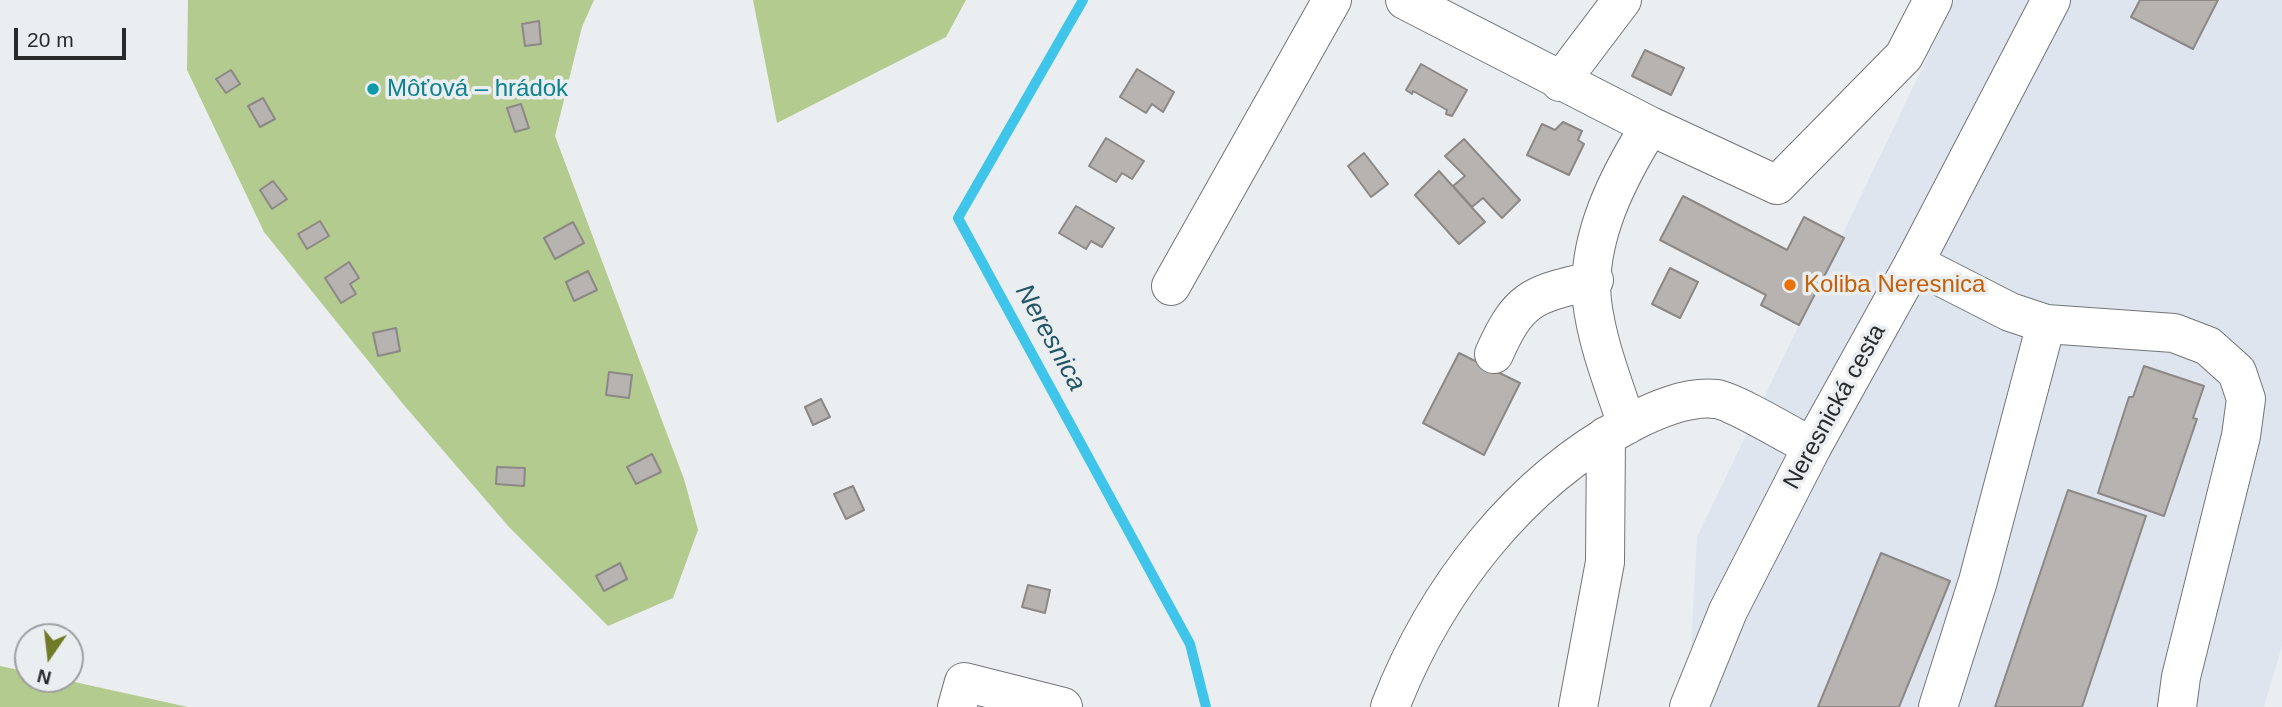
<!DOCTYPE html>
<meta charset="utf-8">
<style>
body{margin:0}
#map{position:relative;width:2282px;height:707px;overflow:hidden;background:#ebeef1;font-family:Helvetica,sans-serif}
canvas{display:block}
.north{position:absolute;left:14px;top:623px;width:70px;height:70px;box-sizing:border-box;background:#ebeef1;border:2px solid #9da0a2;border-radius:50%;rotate:194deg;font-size:19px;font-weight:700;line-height:28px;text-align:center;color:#292a2b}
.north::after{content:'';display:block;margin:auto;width:24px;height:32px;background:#707b27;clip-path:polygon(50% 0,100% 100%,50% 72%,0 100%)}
.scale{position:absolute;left:14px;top:28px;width:112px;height:32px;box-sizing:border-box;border:4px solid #292a2b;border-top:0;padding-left:9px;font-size:21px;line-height:24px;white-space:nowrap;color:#292a2b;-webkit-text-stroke:5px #ebeef1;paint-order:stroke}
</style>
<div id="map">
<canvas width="2282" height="707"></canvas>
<div class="north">N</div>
<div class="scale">20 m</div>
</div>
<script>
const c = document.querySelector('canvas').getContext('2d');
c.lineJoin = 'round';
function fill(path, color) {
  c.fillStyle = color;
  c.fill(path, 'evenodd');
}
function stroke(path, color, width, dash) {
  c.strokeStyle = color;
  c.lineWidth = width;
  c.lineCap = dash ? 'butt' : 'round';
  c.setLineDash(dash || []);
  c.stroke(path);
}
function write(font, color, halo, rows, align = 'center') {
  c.font = font + ' Helvetica,sans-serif';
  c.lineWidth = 7;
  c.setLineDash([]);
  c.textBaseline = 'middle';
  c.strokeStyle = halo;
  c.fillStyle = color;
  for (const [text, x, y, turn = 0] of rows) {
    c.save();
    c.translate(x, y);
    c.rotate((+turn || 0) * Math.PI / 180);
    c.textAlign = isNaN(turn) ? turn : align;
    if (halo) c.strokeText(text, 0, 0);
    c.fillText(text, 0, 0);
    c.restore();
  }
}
const built = new Path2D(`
 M 1955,0 L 2282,0 L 2282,646 L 2264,707 L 1688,707 L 1697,537 Z`);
const green = new Path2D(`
 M 188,0 L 594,0 L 582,27 L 555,136 L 684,479 L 698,530 L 673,598 L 608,626 L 509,527 L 403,404 L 264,232 L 187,70 Z
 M 753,0 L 966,0 L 946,37 L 777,123 Z
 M 0,666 L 28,672 L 28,679 L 61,679 L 188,707 L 0,707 Z`);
const stream = new Path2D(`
 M 1083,0 L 958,218 L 1190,644 L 1206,707`);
const building = new Path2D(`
 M 2140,0 L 2218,0 L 2193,49 L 2131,17 Z
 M 539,21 L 541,44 L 525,46 L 522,24 Z
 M 1645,50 L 1684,68 L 1671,95 L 1632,76 Z
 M 1421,64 L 1467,90 L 1452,116 L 1446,114 L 1447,110 L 1413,91 L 1412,94 L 1406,90 Z
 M 1137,69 L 1174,92 L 1163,112 L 1152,104 L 1146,113 L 1120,97 Z
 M 231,70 L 240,84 L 226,93 L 216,79 Z
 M 263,98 L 275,119 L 260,127 L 248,106 Z
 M 521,104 L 529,128 L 515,132 L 507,108 Z
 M 1563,122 L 1582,131 L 1578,140 L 1584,144 L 1569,175 L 1527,155 L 1542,124 L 1555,130 Z
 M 1106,138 L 1144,161 L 1132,179 L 1122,173 L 1116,182 L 1089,166 Z
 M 1464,139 L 1520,200 L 1502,218 L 1483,198 L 1472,207 L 1453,186 L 1465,176 L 1445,156 Z
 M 1364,153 L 1388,184 L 1371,197 L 1348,166 Z
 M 1439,171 L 1485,222 L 1459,244 L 1415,195 Z
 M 273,181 L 287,199 L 272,209 L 260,190 Z
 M 1683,196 L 1787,250 L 1804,217 L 1844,238 L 1799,325 L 1761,305 L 1766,295 L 1660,240 Z
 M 1076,206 L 1114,228 L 1102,247 L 1091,241 L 1086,249 L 1059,233 Z
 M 320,221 L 329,236 L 307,249 L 298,234 Z
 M 573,222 L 584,243 L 555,259 L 544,238 Z
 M 349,262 L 359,278 L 350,284 L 356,294 L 341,303 L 325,278 Z
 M 1670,268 L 1698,282 L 1680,318 L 1652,304 Z
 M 588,271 L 597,290 L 574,301 L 566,282 Z
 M 396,328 L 400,351 L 378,356 L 373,333 Z
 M 1459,353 L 1520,383 L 1484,455 L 1423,423 Z
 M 2144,366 L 2204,386 L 2193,418 L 2197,419 L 2164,516 L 2098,493 L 2129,397 L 2133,397 Z
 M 609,372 L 632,375 L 629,398 L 606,395 Z
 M 821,399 L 830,417 L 813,425 L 805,407 Z
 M 652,454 L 661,472 L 636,484 L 627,467 Z
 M 497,467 L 525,468 L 524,486 L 496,484 Z
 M 853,486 L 864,510 L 846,519 L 834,494 Z
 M 2068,490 L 2146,516 L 2082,707 L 1995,707 Z
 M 1881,553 L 1950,581 L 1899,707 L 1818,707 Z
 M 620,563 L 627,579 L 604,591 L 596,576 Z
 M 1028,585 L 1050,590 L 1045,613 L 1022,607 Z`);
const minor = new Path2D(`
 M 1405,0 L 1650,126
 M 1560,82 L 1622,0
 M 1914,263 L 2010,312 L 2046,324 L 2174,333 L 2208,346 L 2237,372 L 2246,399 L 2241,436 L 2181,677 L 2177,707
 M 1171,286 L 1332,0
 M 1494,354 C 1520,295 1534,295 1594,280
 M 1627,425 C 1614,385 1597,344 1592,301 C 1586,239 1618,177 1650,126 L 1777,185 L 1904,56 L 1933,0
 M 957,707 L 964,682 L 1063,707
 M 1390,707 C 1435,591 1518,482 1630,423 C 1655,410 1687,396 1716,399 C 1733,401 1793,437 1812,447
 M 1578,707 L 1605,562 L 1606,436
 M 1938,707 L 1978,581 L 2046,324`);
const major = new Path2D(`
 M 1689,707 L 1728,611 L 1812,447 L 1914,263 L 2051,0`);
const markers = [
 [373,89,7,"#0f9aa8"],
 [1790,285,7,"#e8710a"]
];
const cultureNames = [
 ["Môťová – hrádok",387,89]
];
const foodNames = [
 ["Koliba Neresnica",1804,285]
];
const streetNames = [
 ["Neresnická cesta",1835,407,-61]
];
const waterNames = [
 ["Neresnica",1050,338,61]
];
fill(built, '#dee5ef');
fill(green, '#b4cb8f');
stroke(stream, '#40c5ea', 10);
fill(building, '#b6b3b0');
stroke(building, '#8b8885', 2);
stroke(minor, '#737578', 40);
stroke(major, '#737578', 40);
stroke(minor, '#fff', 38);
stroke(major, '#fff', 38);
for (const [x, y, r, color] of markers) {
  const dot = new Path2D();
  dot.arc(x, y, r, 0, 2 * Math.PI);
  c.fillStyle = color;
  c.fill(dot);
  stroke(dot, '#ebeef1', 2.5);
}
write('24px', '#0d838f', '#ebeef1', cultureNames, 'left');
write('24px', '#c56008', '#ebeef1', foodNames, 'left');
write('24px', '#292a2b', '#ebeef1', streetNames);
write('italic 26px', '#205565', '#ebeef1', waterNames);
</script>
